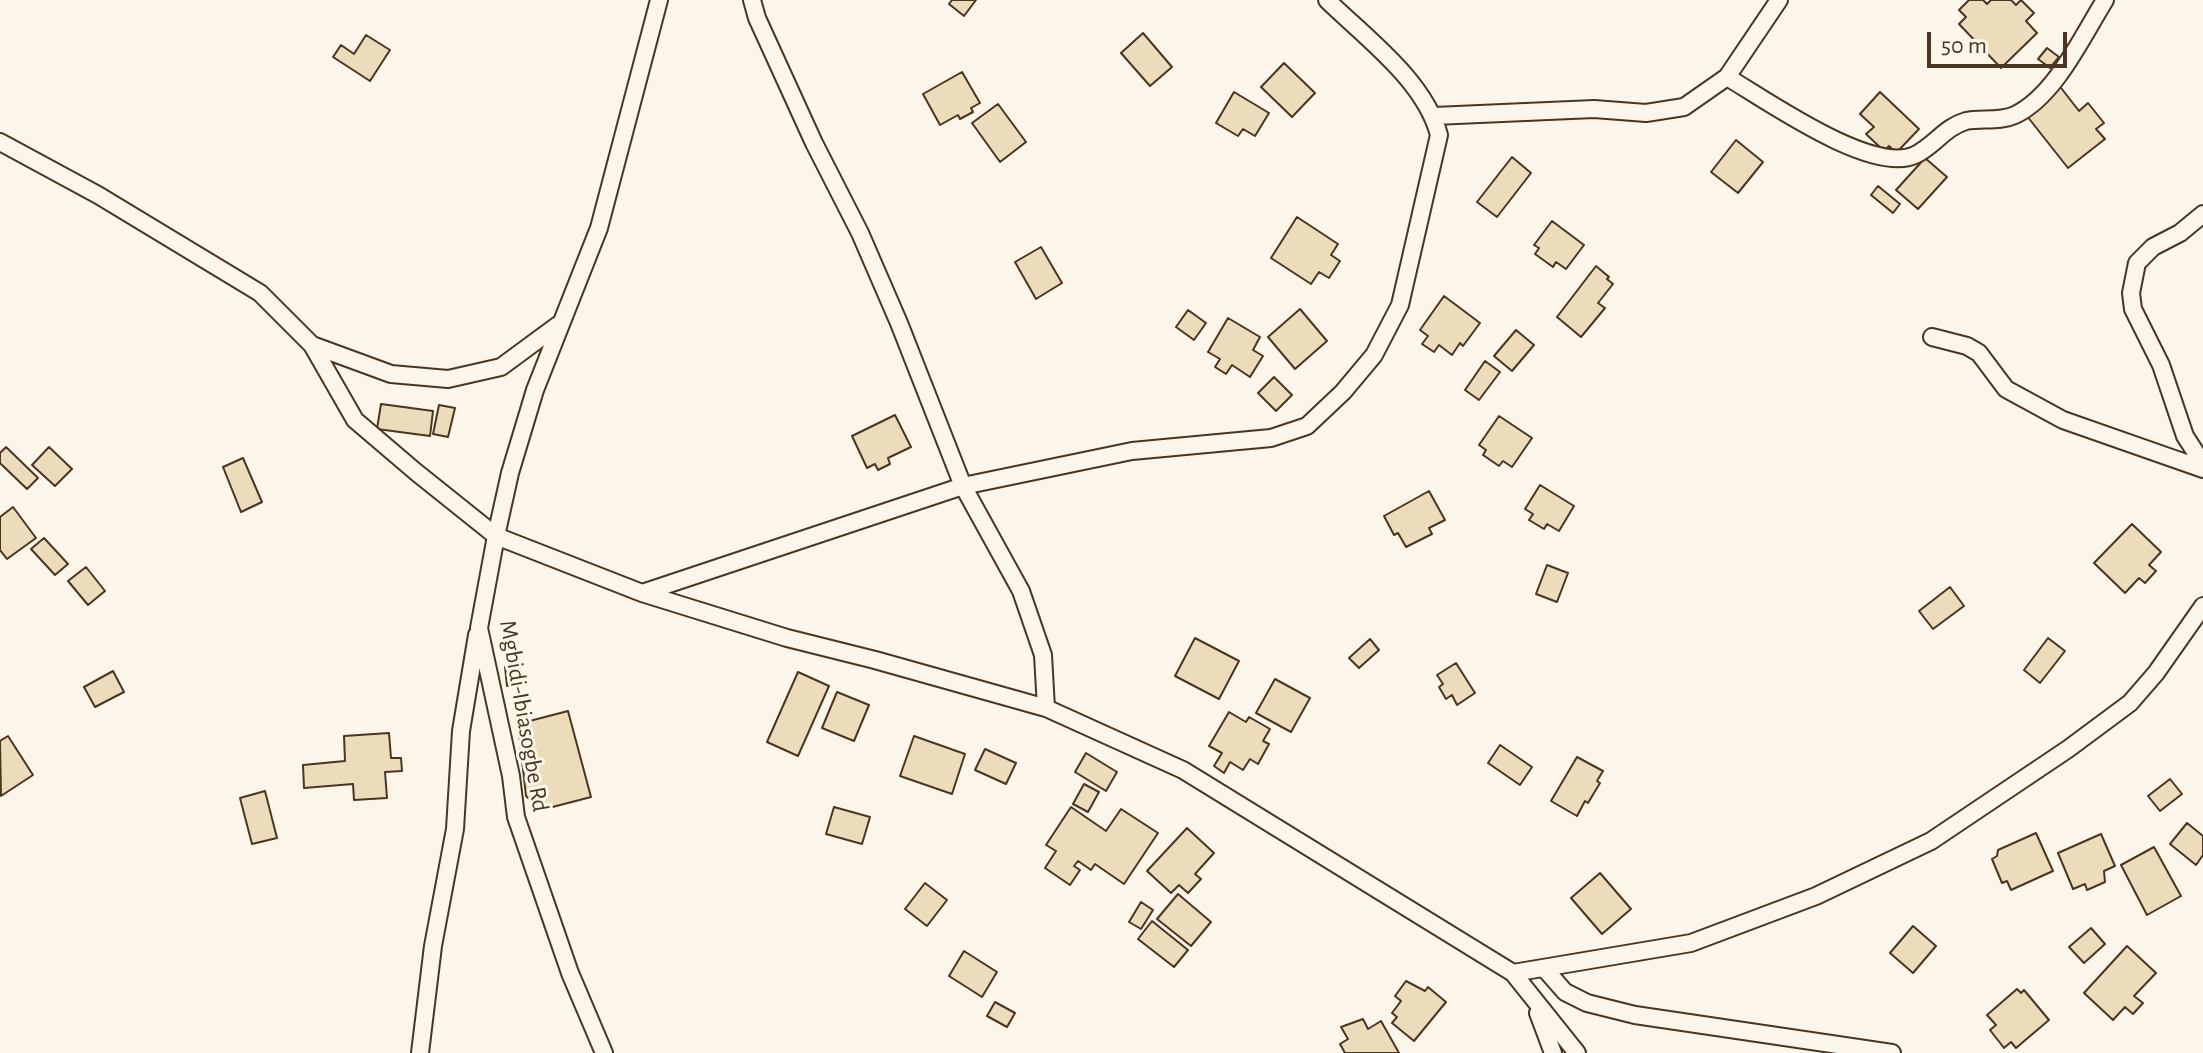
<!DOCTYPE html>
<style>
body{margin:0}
#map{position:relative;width:2203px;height:1053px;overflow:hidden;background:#fbf6e9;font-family:"Alegreya Sans",sans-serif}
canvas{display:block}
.scale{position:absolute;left:1927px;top:32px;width:140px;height:36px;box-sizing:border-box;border:4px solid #4a3520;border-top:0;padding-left:10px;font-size:24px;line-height:28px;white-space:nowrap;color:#4a3520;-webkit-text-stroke:6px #fbf6e9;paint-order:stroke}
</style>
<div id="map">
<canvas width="2203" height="1053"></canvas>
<div class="scale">50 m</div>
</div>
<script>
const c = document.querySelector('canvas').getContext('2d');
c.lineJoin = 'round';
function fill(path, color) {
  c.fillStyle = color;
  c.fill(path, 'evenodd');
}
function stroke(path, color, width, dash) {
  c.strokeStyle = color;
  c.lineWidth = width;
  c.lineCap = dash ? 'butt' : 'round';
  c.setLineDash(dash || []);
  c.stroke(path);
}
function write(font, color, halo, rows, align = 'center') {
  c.font = font + ' "Alegreya Sans",sans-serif';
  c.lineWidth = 6;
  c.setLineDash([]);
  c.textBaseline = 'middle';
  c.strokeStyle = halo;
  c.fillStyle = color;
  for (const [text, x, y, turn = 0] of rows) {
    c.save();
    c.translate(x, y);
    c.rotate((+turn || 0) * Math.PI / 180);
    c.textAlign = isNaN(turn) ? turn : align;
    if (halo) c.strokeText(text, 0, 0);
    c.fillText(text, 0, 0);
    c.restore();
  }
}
const building = new Path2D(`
 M 952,0 L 976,0 L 964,16 L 949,4 Z
 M 1969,0 L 1983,0 L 1987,4 L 1991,0 L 2011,0 L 2016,5 L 2021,0 L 2034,13 L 2026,21 L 2037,33 L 2001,68 L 1959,24 L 1966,17 L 1959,10 Z
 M 1143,33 L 1172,67 L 1150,86 L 1121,53 Z
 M 366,35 L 390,50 L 370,81 L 333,57 L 341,45 L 354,54 Z
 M 2047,48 L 2059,57 L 2050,68 L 2038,59 Z
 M 1284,63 L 1315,93 L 1292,117 L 1261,87 Z
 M 962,72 L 980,103 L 971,108 L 973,112 L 960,119 L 958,115 L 940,125 L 923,94 Z
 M 2058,84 L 2079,111 L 2088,103 L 2104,123 L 2096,129 L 2105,139 L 2068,168 L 2023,111 Z
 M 1234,92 L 1269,113 L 1255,136 L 1243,129 L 1238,136 L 1216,123 Z
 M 1880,92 L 1919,129 L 1896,153 L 1889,146 L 1884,151 L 1866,134 L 1874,127 L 1860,114 Z
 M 998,104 L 1026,142 L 1000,162 L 972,123 Z
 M 1736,140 L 1763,162 L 1738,193 L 1711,172 Z
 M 1512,157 L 1531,173 L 1497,217 L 1477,202 Z
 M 1925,158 L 1947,177 L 1918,209 L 1896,190 Z
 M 1878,186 L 1900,204 L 1893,213 L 1871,195 Z
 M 1297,217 L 1338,244 L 1331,255 L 1340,261 L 1329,278 L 1319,272 L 1311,284 L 1271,258 Z
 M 1552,221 L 1584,245 L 1566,269 L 1556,262 L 1553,267 L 1535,254 L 1539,248 L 1534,245 Z
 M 1041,247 L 1062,283 L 1036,299 L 1015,262 Z
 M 1596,266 L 1609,277 L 1607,279 L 1613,284 L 1598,303 L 1605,308 L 1581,337 L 1557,317 Z
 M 1444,296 L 1480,323 L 1463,346 L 1460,343 L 1452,355 L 1439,345 L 1434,352 L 1422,344 L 1428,336 L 1420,330 Z
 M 1300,309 L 1327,341 L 1295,369 L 1268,337 Z
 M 1188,310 L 1206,323 L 1194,340 L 1176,327 Z
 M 1228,318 L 1260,337 L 1253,350 L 1263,356 L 1250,377 L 1232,365 L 1226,374 L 1215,367 L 1220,359 L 1208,352 Z
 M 1516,330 L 1534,345 L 1512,371 L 1494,356 Z
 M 1485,361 L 1500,372 L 1479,400 L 1465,390 Z
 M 1274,377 L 1292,395 L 1276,411 L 1258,393 Z
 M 381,404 L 433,411 L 430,436 L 377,429 Z
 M 439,405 L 455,408 L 448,437 L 433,434 Z
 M 895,415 L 911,447 L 888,458 L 890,464 L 878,470 L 875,464 L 867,468 L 852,436 Z
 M 1499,416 L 1532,438 L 1512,467 L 1503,461 L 1499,466 L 1483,455 L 1486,450 L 1479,445 Z
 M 6,447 L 38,478 L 27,489 L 0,463 L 0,453 Z
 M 49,447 L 72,469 L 55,486 L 32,465 Z
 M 243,458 L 262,502 L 241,512 L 223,467 Z
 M 1540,485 L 1574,506 L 1559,531 L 1547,524 L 1544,529 L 1529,520 L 1533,514 L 1525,509 Z
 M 1429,491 L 1445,520 L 1429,528 L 1432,534 L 1406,547 L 1398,533 L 1394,535 L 1384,516 Z
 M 13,507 L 36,538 L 7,559 L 0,550 L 0,517 Z
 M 2132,524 L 2161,552 L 2149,565 L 2156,571 L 2145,583 L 2139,578 L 2125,593 L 2094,563 Z
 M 44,538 L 68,564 L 55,575 L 31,549 Z
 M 1547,565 L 1568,573 L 1557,602 L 1536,594 Z
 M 86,567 L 105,591 L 88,605 L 68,581 Z
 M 1950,587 L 1964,606 L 1933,629 L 1919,611 Z
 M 1195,638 L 1239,661 L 1219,699 L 1175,676 Z
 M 2048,638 L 2065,651 L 2040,683 L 2024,670 Z
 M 1370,639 L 1379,650 L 1359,668 L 1349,658 Z
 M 1456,663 L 1475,693 L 1457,705 L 1452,695 L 1446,699 L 1439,687 L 1443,684 L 1437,675 Z
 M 514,666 L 517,684 L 507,686 L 505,667 Z
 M 113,671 L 124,692 L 95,707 L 84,687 Z
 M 798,672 L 829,686 L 798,756 L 767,742 Z
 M 1275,679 L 1310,698 L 1291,732 L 1256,713 Z
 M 837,692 L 869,705 L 854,741 L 822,728 Z
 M 568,711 L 591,797 L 541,810 L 526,796 L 518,724 Z
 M 1229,712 L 1246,722 L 1249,717 L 1270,729 L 1263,741 L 1269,744 L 1258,764 L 1250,759 L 1243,770 L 1230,762 L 1224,773 L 1214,766 L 1222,753 L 1209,746 Z
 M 389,733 L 391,758 L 401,758 L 402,771 L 385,772 L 387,798 L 354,800 L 353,784 L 304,788 L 303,765 L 345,761 L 344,736 Z
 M 8,736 L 33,775 L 1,796 L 0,741 Z
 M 914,736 L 965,754 L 952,794 L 900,776 Z
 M 1500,745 L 1532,767 L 1520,785 L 1488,763 Z
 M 985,749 L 1016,763 L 1006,784 L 975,770 Z
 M 1086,753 L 1117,772 L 1106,791 L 1075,772 Z
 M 1577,757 L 1603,771 L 1597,781 L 1600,783 L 1588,803 L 1585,801 L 1577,816 L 1551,801 Z
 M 2170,779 L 2182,794 L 2160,811 L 2148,796 Z
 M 1084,784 L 1099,792 L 1088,812 L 1073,804 Z
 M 265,791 L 277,838 L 252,844 L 240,798 Z
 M 834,807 L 870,817 L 862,844 L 826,834 Z
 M 1071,807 L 1106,831 L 1121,809 L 1158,833 L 1124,884 L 1095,864 L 1091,870 L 1078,861 L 1074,866 L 1080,870 L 1070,885 L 1045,868 L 1056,851 L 1046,845 Z
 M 2187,823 L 2203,836 L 2203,855 L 2196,865 L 2170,844 Z
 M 1187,828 L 1214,853 L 1195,874 L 1201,879 L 1188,893 L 1179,885 L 1171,893 L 1147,871 Z
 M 2036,833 L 2053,871 L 2011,890 L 2007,881 L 2002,883 L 1992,859 L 1997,856 L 1998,850 Z
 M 2101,834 L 2115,866 L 2104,871 L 2105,882 L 2087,890 L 2085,884 L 2073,889 L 2058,853 Z
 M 2154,847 L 2181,896 L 2147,915 L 2121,865 Z
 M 1600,873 L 1631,909 L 1602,934 L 1571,898 Z
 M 925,883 L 947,900 L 927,926 L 905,909 Z
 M 1178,894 L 1211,922 L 1191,946 L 1157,919 Z
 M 1141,902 L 1153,910 L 1141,929 L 1129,922 Z
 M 1152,921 L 1188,950 L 1174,967 L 1138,939 Z
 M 1913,926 L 1936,946 L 1913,973 L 1890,953 Z
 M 2091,928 L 2105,944 L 2084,963 L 2069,947 Z
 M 2127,946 L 2156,973 L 2134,996 L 2143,1003 L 2133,1014 L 2125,1007 L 2113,1020 L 2084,993 Z
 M 964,951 L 997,972 L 982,997 L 949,976 Z
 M 1406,981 L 1425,991 L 1428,987 L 1446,1002 L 1414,1041 L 1392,1023 L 1397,1017 L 1392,1013 L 1401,1001 L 1395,996 Z
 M 2017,989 L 2021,993 L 2024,990 L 2049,1020 L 2016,1048 L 2011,1042 L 2004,1048 L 1990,1030 L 1996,1025 L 1987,1015 Z
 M 995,1002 L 1015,1013 L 1007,1027 L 987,1016 Z
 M 1363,1019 L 1368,1029 L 1381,1021 L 1399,1053 L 1345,1053 L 1340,1044 L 1348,1039 L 1341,1027 Z`);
const street = new Path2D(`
 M 659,0 L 599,228 L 535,390 L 510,473 L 496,536 L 642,593 L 787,638 L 875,660 L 1046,708 L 1183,770 L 1513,973 L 1577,1053
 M 752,0 L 757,18 L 814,143 L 860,233 L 899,323 L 963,486 L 1021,591 L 1043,655 L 1046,708
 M 1727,77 C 1766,100 1872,175 1915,155 C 1934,146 1945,127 1966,121 C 1982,118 2000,122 2015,115 C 2055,96 2082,37 2105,0
 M 1434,116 L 1594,109 L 1646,113 L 1684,107 L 1727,77 L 1779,0
 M 0,142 L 98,195 L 260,293 L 312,345 L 355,420 L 416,472 L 496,536 L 479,628 L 511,776 L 516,817 L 570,973 L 604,1053
 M 2203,214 L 2180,233 L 2153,247 L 2137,263 L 2131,293 L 2133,309 L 2161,365 L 2185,436 L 2203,464
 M 1932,337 L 1967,346 L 1979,353 L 2006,389 L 2063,420 L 2203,469
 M 312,345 L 391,374 L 448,379 L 501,367 L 558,325
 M 642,593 L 963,486 L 1132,451 L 1271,438 L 1307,426 L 1343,392 L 1374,355 L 1400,305 L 1439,135 C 1425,81 1366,38 1327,0
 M 1544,968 L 1565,992 L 1587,1003 L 1635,1015 L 1892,1053
 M 1513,973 L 1691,943 L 1816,896 L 1931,841 L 2068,749 L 2130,703 L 2156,673 L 2203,606
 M 1538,1013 L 1553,1053
 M 420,1053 L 433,946 L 455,829 L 461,731 L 477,635`);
const streetNames = [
 ["Mgbidi-Ibiasogbe Rd",524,716,80]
];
fill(building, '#ecdcbc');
stroke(building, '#4a3520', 2);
stroke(street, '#4a3520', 20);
stroke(street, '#fbf6e9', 16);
write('24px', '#4a3520', '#fbf6e9', streetNames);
</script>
